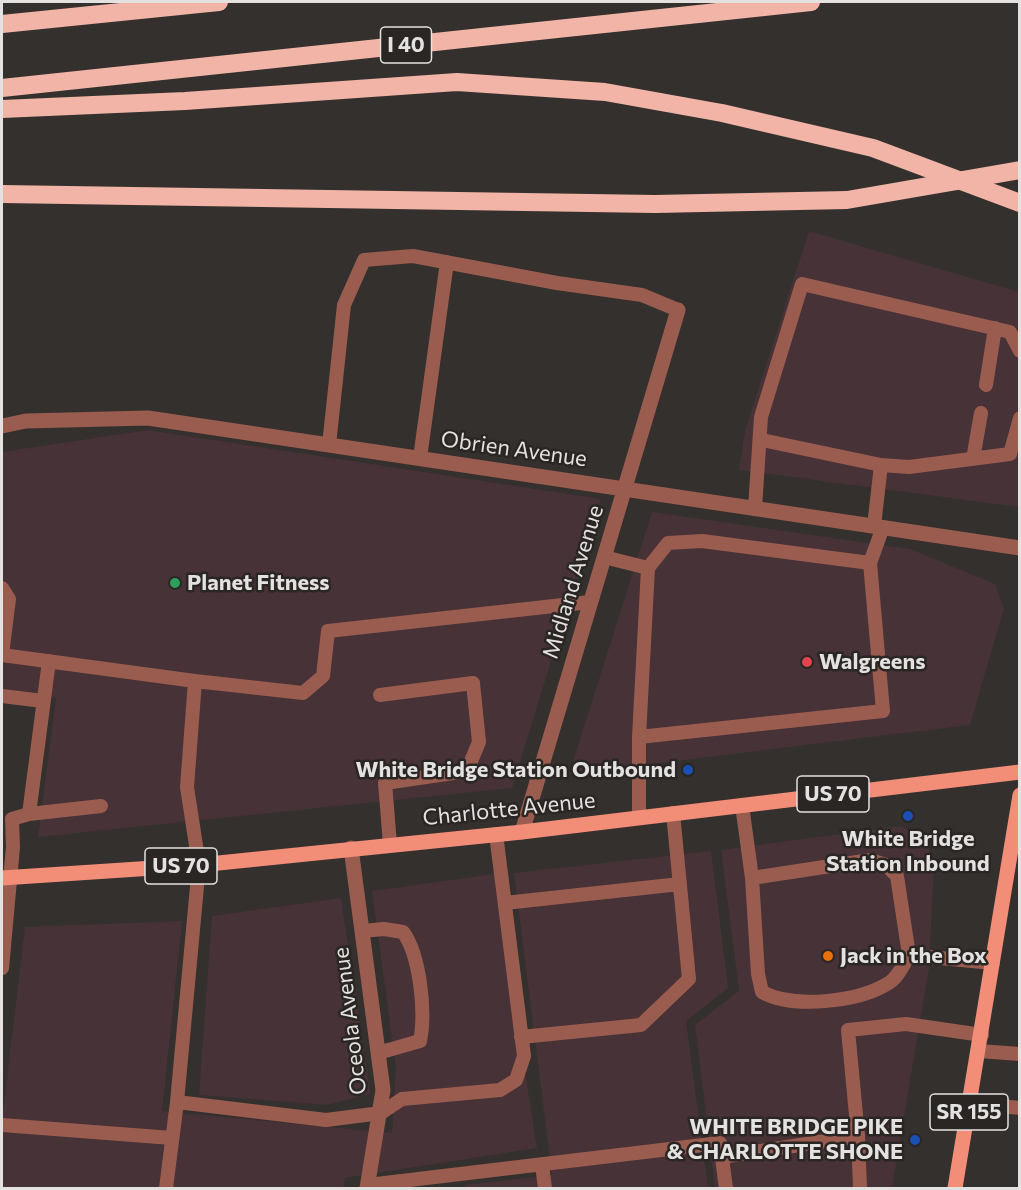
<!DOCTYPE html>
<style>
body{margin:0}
#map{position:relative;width:1021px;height:1190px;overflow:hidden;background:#34302e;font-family:Commissioner,sans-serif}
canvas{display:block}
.frame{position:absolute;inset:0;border:3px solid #e4e2e1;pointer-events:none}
</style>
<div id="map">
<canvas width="1021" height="1190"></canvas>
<div class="frame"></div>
</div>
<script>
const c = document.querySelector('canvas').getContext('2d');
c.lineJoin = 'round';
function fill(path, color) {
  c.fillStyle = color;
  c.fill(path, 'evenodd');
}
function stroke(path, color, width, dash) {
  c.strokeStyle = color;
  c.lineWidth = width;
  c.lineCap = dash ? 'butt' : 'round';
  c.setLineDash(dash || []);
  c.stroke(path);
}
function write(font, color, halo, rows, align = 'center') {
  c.font = font + ' Commissioner,sans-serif';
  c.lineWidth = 5;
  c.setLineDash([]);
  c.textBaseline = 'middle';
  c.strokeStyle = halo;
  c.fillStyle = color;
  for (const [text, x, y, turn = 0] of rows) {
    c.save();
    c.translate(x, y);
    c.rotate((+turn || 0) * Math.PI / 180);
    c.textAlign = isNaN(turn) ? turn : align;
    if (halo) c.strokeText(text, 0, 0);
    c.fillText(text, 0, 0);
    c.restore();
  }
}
const commercial = new Path2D(`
 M 809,231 L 1019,292 L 1019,507 L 739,470 L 745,431 Z
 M 148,430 L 601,499 L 512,788 L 38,837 L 56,698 L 2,692 L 2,452 Z
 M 652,512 L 910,549 L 995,584 L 1004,608 L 970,725 L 569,774 Z
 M 901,826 L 925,839 L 934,862 L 929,968 L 892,1188 L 715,1188 L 695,1025 L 739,991 L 721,850 Z
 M 711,851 L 728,988 L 686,1021 L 708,1188 L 465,1188 L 465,1185 L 552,1175 L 514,873 Z
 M 494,874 L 537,1148 L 345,1178 L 343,1188 L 2,1188 L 2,1120 L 25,927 L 182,921 L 162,1111 L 392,1133 L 396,1068 L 372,891 Z
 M 341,898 L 370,1094 L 326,1105 L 199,1095 L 212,916 Z`);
const service = new Path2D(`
 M 986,385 L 995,328
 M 762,440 L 881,465 L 909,467 L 1010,454 L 1020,418
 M 329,445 L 344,305 L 364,260 L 413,256 L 557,283 L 642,295 L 678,310
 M 420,458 L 447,262
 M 973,459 L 981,413
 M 755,508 L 761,417 L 802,284 L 1010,332 L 1020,351
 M 874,526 L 881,465
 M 604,557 L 648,568
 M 870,563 L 702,541 L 668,543 L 648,568 L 639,737 L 883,711 L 870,563 L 883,527
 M 2,588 L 9,599 L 2,655 L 195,681 L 187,787 L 199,865 L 177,1102 L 326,1120 L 381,1113 L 402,1099 L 500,1090 L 516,1080 L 524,1056 L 496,834
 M 195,681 L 303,693 L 323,676 L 328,631 L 590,602
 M 380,695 L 473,683 L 479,742 L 467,771 L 385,783 L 390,844
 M 2,696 L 43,701
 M 742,805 L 752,878 L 870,860 L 886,865 L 897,876 L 909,955 L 993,963
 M 29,814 L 49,661
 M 639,817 L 639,737
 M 752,878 L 758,974 L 762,992 C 793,1009 857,1002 887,984 C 897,979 904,964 909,955
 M 505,903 L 680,884
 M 362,931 L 384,929 L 403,932 C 420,955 426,1012 420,1041 L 378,1053
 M 2,968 L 13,847 L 12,819 L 29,814 L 101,806
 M 521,1037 L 641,1025 L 689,979 L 673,813
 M 979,1051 L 1020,1054
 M 970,1103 L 1020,1108
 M 2,1125 L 172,1138
 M 858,1136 L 860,1188
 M 722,1157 L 858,1136 L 848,1030 L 906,1024 L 982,1035
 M 542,1165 L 545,1188
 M 368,1185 L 720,1143 L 726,1188
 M 166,1188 L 177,1102`);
const minor = new Path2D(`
 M 2,426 L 26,421 L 148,418 L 1020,548
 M 522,832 L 678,310
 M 351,848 L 383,1090 L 367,1188`);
const primary = new Path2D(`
 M 2,878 L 199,865 L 522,832 L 1020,772
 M 955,1188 L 1020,795`);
const motorway = new Path2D(`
 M 2,24 L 219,2
 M 2,88 L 811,2
 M 2,109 L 185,101 L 457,82 L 605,92 L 722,113 L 873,148 L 1020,203
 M 2,194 L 655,204`);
const motorwayBridge = new Path2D(`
 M 655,204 L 847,200 L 1020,170`);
const markers = [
 [175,583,6,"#2e9e5b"],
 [807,662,6,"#e0444e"],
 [688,770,6,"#1a4fb4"],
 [908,816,6,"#1a4fb4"],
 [828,956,6,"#e8710a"],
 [915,1140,6,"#1a4fb4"]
];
const shields = [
 [406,45,51],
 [833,794,72],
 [181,866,72],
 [969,1112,78]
];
const shieldNames = [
 ["I 40",406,45],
 ["US 70",833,794],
 ["US 70",181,866],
 ["SR 155",969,1112]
];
const streetNames = [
 ["Obrien Avenue",514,449,8],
 ["Midland Avenue",573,582,-73],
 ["Charlotte Avenue",509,809,-6],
 ["Oceola Avenue",350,1021,-97]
];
const poiNames = [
 ["Planet Fitness",187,583],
 ["Walgreens",819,662],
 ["White Bridge Station Outbound",676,770,"right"],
 ["White Bridge",908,839,"center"],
 ["Station Inbound",908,864,"center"],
 ["Jack in the Box",840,956],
 ["WHITE BRIDGE PIKE",903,1127,"right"],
 ["& CHARLOTTE SHONE",903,1152,"right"]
];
fill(commercial, '#463237');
stroke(service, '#9a5c4f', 14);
stroke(minor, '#9a5c4f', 15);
stroke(primary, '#f28d78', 15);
stroke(motorway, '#f1b4a6', 18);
stroke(motorwayBridge, '#f1b4a6', 18);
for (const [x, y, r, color] of markers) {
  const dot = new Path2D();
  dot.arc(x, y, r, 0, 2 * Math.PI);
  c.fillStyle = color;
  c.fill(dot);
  stroke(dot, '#2a2624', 2);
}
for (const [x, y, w] of shields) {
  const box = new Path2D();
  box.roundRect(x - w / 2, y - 18, w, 36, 4.5);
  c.fillStyle = '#2a2624';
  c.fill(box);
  stroke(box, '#e4e2e1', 1.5);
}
write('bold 21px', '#e4e2e1', null, shieldNames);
write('22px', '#e4e2e1', '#2a2624', streetNames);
write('bold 22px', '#e4e2e1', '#2a2624', poiNames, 'left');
</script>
